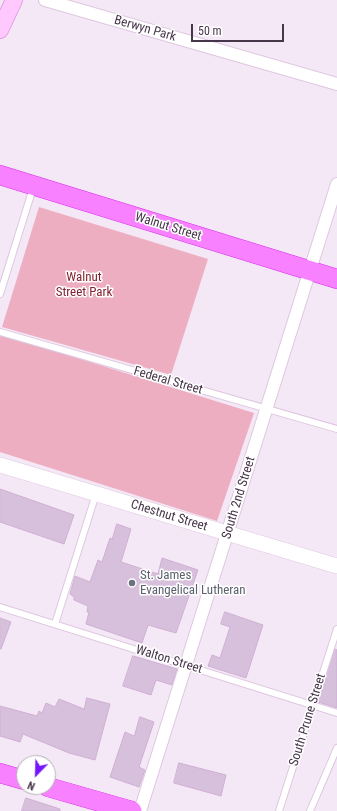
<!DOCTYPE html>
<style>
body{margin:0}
#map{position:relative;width:337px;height:811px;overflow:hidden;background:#f5e8f6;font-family:"Roboto Condensed",sans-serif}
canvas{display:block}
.north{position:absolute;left:16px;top:755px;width:40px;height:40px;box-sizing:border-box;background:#fff;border:1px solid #b5afb7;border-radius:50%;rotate:203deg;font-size:11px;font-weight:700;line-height:16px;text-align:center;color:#47364a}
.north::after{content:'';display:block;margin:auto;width:14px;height:18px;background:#7416ff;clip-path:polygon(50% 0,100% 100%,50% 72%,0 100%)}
.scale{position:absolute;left:191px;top:24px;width:93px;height:18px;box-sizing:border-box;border:2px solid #47364a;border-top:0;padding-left:5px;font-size:12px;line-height:14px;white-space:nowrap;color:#47364a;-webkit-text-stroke:3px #fff;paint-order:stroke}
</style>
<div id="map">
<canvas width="337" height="811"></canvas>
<div class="north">N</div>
<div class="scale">50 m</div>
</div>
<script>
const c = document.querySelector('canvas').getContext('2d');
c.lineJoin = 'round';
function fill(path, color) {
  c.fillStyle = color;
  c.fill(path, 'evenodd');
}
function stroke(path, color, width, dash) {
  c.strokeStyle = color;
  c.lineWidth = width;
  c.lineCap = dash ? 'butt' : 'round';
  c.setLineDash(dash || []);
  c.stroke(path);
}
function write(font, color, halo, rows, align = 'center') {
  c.font = font + ' "Roboto Condensed",sans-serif';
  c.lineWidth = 3;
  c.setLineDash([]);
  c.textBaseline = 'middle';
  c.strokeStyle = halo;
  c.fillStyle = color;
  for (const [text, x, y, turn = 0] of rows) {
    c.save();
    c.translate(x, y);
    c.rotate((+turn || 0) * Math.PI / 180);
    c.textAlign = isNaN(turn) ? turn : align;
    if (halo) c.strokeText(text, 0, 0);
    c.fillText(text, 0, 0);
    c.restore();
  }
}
const green = new Path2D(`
 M 39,207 L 208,259 L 171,375 L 2,327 Z
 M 0,334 L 254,413 L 217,521 L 0,452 Z`);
const building = new Path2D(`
 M 0,489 L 74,515 L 64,544 L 0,522 Z
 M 117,524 L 131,529 L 121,562 L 158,574 L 162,558 L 198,570 L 176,633 L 148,625 L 142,643 L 86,624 L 89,612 L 87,612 L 88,606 L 74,600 L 74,597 L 70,594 L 75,576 L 90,582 L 98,560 L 102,562 L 110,538 L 112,539 Z
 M 225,612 L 263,625 L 246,678 L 208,666 L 212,655 L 220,658 L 230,627 L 221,624 Z
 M 0,618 L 11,622 L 1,649 L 0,649 Z
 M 335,649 L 337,650 L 337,708 L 318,702 Z
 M 133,656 L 177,669 L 172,685 L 156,680 L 151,695 L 123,686 Z
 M 87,698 L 110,704 L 95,760 L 69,753 L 23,734 L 20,742 L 0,736 L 0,706 L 37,716 L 39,711 L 42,713 L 46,703 L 55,707 L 59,699 L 84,709 Z
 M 140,717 L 154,722 L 139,767 L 145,770 L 139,787 L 110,777 L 125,732 L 134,736 Z
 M 179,763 L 226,775 L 221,796 L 174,783 Z
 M 26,798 L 60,809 L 60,811 L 22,811 Z`);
const service = new Path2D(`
 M 0,294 L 33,188
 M 0,332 L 337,429
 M 0,607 L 337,713
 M 55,624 L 96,494
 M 279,811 L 337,629
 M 310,811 L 337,748`);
const minor = new Path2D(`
 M 45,0 L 337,84
 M 140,811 L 337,184`);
const tertiary = new Path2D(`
 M 0,465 L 337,566`);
const secondary = new Path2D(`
 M 0,30 L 14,0`);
const trunk = new Path2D(`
 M 0,175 L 337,279
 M 0,773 L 24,780
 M 48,787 L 132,811`);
const markers = [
 [132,583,4,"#6b7280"]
];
const streetNames = [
 ["Berwyn Park",145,29,16],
 ["Walnut Street",168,227,17],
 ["Federal Street",168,381,16],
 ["South 2nd Street",239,498,-73],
 ["Chestnut Street",169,516,17],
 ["Walton Street",169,660,17],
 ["South Prune Street",308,720,-73]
];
const parkNames = [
 ["Walnut",84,278],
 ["Street Park",84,293]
];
const worshipNames = [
 ["St. James",140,576],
 ["Evangelical Lutheran",140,591]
];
fill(green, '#edaec1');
fill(building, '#d7c0db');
stroke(building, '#cfafd4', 1);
stroke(service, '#dec7e0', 8);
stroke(minor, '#dec7e0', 14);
stroke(tertiary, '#dec7e0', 16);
stroke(secondary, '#e59ce6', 18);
stroke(trunk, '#d62cec', 20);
stroke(service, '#fff', 6);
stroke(minor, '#fff', 12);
stroke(tertiary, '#fff', 15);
stroke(secondary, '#ffc9fe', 16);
stroke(trunk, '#f881ff', 19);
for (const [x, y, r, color] of markers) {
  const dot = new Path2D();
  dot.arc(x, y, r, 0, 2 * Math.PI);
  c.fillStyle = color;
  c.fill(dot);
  stroke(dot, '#fff', 1.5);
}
write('13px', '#47364a', '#fff', streetNames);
write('13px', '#82232f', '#fff', parkNames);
write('13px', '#5b616d', '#fff', worshipNames, 'left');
</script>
